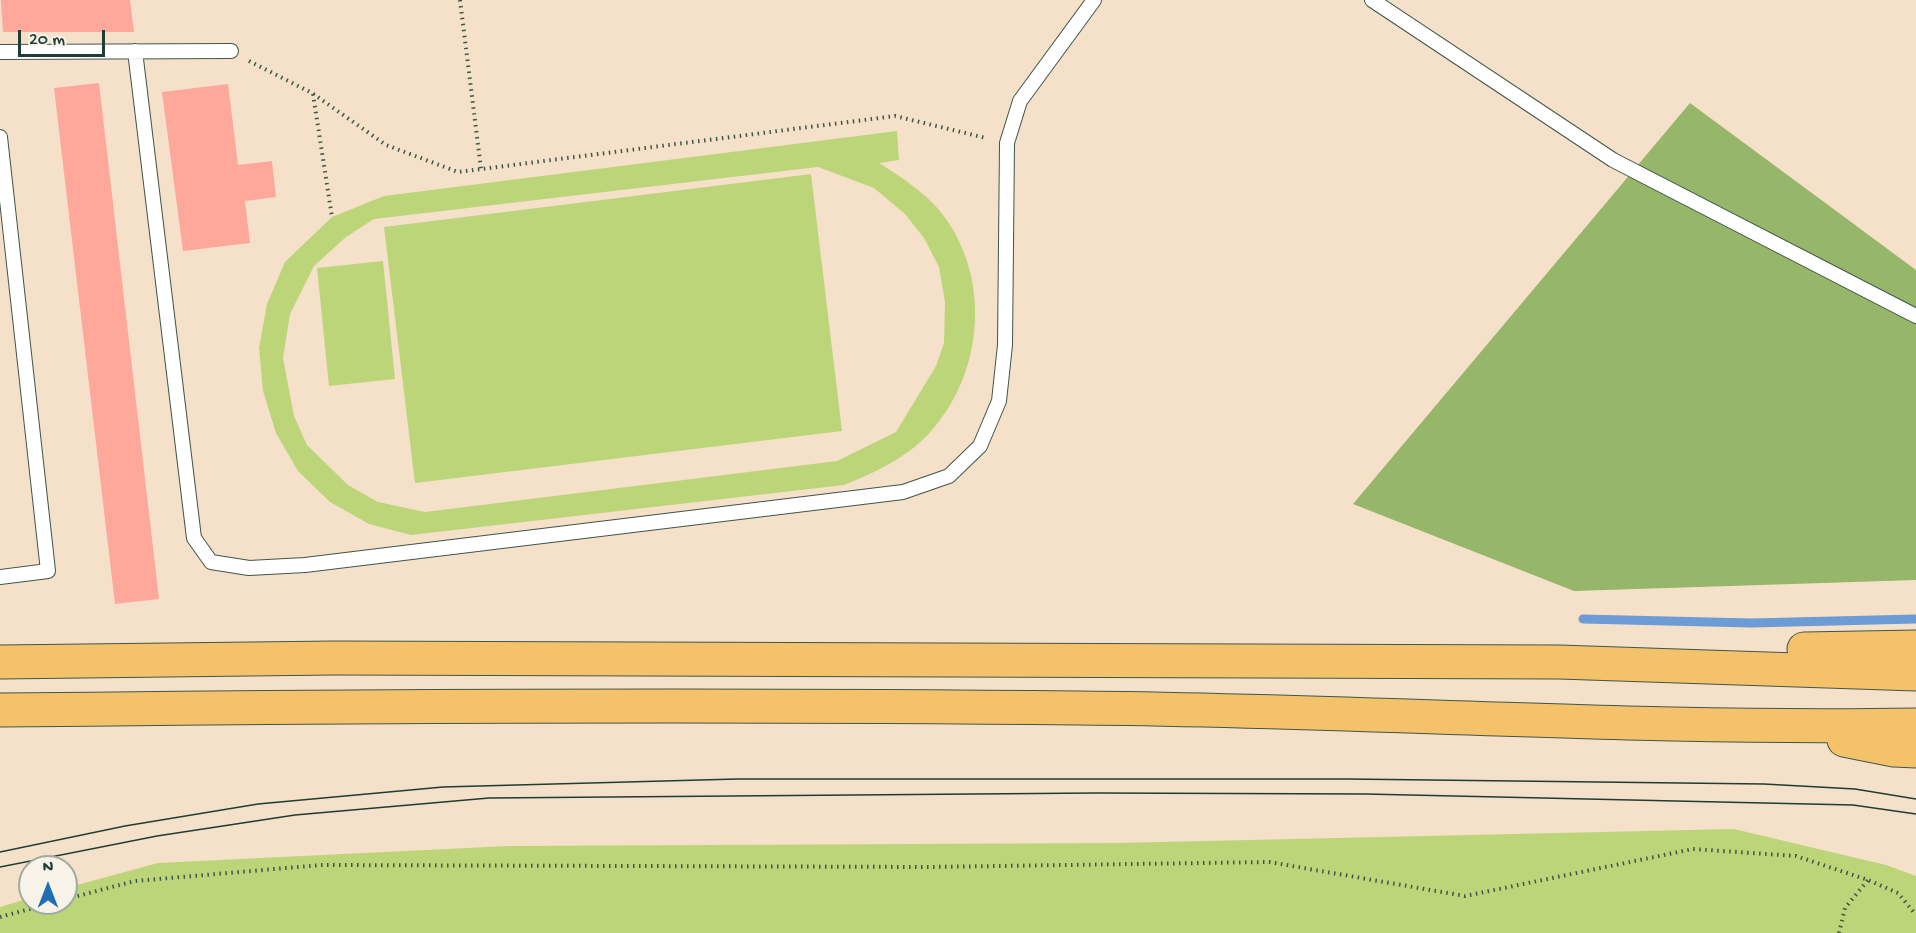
<!DOCTYPE html>
<style>
body{margin:0}
#map{position:relative;width:1916px;height:933px;overflow:hidden;background:#f5e1c9;font-family:"Gochi Hand",sans-serif}
canvas{display:block}
.north{position:absolute;left:18px;top:855px;width:60px;height:60px;box-sizing:border-box;background:#f7f3e8;border:2px solid #a1aaa0;border-radius:50%;rotate:0deg;font-size:16px;font-weight:700;line-height:24px;text-align:center;color:#1f3d34}
.north::after{content:'';display:block;margin:auto;width:21px;height:27px;background:#1f6fb2;clip-path:polygon(50% 0,100% 100%,50% 72%,0 100%)}
.scale{position:absolute;left:18px;top:30px;width:87px;height:27px;box-sizing:border-box;border:3px solid #1f3d34;border-top:0;padding-left:8px;font-size:18px;line-height:21px;white-space:nowrap;color:#1f3d34;-webkit-text-stroke:4px #f7f3e8;paint-order:stroke}
</style>
<div id="map">
<canvas width="1916" height="933"></canvas>
<div class="north">N</div>
<div class="scale">20 m</div>
</div>
<script>
const c = document.querySelector('canvas').getContext('2d');
c.lineJoin = 'round';
function fill(path, color) {
  c.fillStyle = color;
  c.fill(path, 'evenodd');
}
function stroke(path, color, width, dash) {
  c.strokeStyle = color;
  c.lineWidth = width;
  c.lineCap = dash ? 'butt' : 'round';
  c.setLineDash(dash || []);
  c.stroke(path);
}
const green = new Path2D(`
 M 897,131 L 899,160 L 879,163 C 901,177 923,191 940,211 C 991,274 985,370 932,430 C 909,457 876,472 844,485 L 411,535 L 369,524 L 330,502 L 298,471 L 276,433 L 263,391 L 259,348 L 267,304 L 285,262 L 332,217 L 384,196 ZM 818,167 L 874,188 L 905,214 L 924,238 L 939,267 L 945,302 L 944,343 L 936,366 L 896,432 L 837,461 L 425,512 L 378,502 L 348,485 L 307,445 L 294,416 L 283,358 L 290,314 L 314,266 L 346,237 L 374,219 Z
 M 811,174 L 842,431 L 415,483 L 384,227 Z
 M 383,261 L 395,379 L 329,386 L 317,268 Z
 M 1734,829 L 1886,865 L 1916,876 L 1916,933 L 0,933 L 0,907 L 30,898 L 30,903 L 66,903 L 66,888 L 158,863 L 508,846 L 1117,843 Z`);
const forest = new Path2D(`
 M 1690,103 L 1916,270 L 1916,580 L 1574,591 L 1353,504 Z`);
const stream = new Path2D(`
 M 1583,619 L 1751,623 L 1916,619`);
const building = new Path2D(`
 M 1,0 L 130,0 L 134,32 L 3,32 Z
 M 99,83 L 159,599 L 115,604 L 54,88 Z
 M 228,84 L 238,165 L 272,161 L 276,197 L 245,201 L 250,243 L 183,251 L 162,92 Z`);
const path = new Path2D(`
 M 460,0 L 481,169
 M 249,61 L 312,93 L 386,145 L 458,172 L 895,116 L 986,138
 M 313,94 L 332,217
 M 66,899 L 135,881 L 321,865 L 930,867 L 1269,862 L 1465,896 L 1693,849 L 1796,856 L 1868,880 L 1898,893 L 1916,915
 M 0,917 L 52,903
 M 1839,933 L 1845,908 L 1868,880`);
const lane = new Path2D(`
 M 1372,0 L 1613,160 L 1916,316
 M 135,51 L 194,538 L 211,562 L 249,568 L 305,565 L 903,492 L 949,476 L 980,446 L 999,401 L 1005,345 L 1007,143 L 1020,101 L 1094,0
 M 0,52 L 231,51
 M 0,137 L 48,571 L 0,577`);
const highway = new Path2D(`
 M 1804,649 L 1916,647
 M 0,662 L 334,658 L 1559,662 L 1916,674
 M 0,710 C 359,706 719,704 1079,708 C 1358,710 1637,730 1916,725
 M 1844,740 L 1894,750 L 1916,751`);
const tram = new Path2D(`
 M 0,852 L 125,826 L 258,804 L 443,787 L 737,779 L 1347,779 L 1764,784 L 1855,789 L 1916,799
 M 0,867 L 157,836 L 295,815 L 489,798 L 1096,793 L 1365,794 L 1853,805 L 1916,814`);
fill(green, '#bdd579');
fill(forest, '#96b669');
stroke(stream, '#6c9bd5', 9);
fill(building, '#fea89b');
stroke(lane, '#3f564a', 16);
stroke(highway, '#3f564a', 35);
stroke(path, '#3f564a', 4, [1.5, 4.5]);
stroke(lane, '#fff', 14);
stroke(highway, '#f3c26a', 33);
stroke(tram, '#1f3d34', 1.5);
</script>
